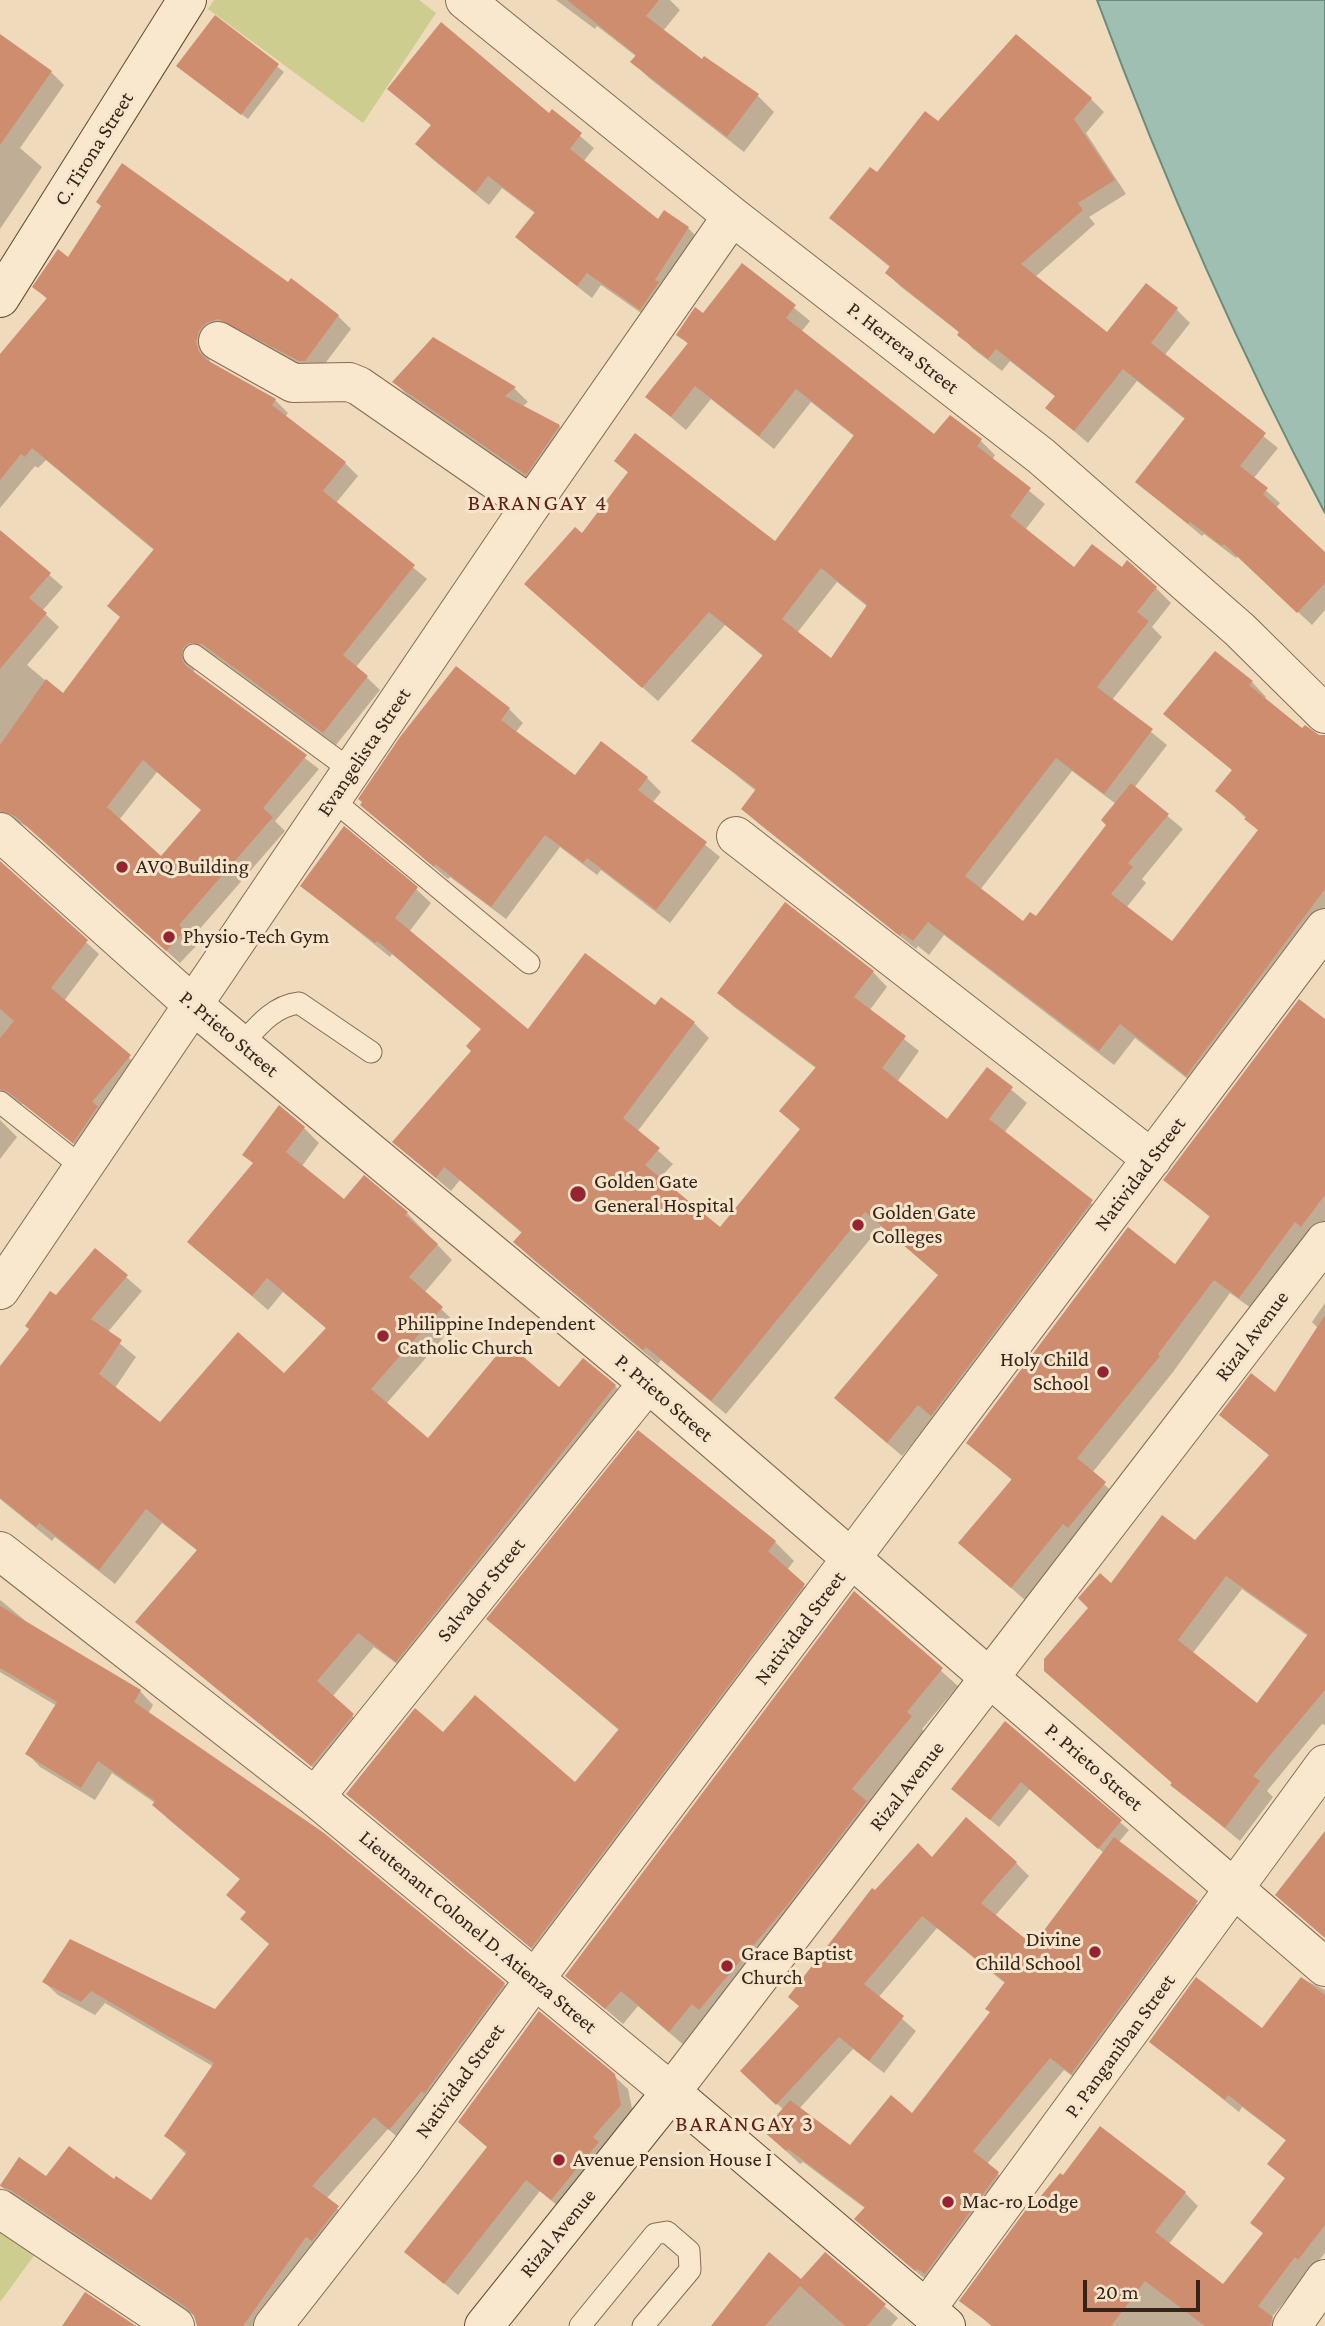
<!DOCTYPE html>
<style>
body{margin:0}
#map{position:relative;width:1325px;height:2326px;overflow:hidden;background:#efdabb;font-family:"Crimson Pro",serif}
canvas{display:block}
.scale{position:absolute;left:1083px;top:2280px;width:117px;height:32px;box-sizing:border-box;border:4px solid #35241a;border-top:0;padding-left:9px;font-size:21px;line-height:24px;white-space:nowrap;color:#35241a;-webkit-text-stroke:5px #f6e5cb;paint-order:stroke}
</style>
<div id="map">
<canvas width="1325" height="2326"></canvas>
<div class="scale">20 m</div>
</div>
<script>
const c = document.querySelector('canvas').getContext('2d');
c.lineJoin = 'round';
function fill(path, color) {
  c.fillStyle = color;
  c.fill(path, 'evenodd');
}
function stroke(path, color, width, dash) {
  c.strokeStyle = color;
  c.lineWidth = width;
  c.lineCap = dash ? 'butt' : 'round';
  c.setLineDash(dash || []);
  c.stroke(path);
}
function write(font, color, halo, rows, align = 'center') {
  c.font = font + ' "Crimson Pro",serif';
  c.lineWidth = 6;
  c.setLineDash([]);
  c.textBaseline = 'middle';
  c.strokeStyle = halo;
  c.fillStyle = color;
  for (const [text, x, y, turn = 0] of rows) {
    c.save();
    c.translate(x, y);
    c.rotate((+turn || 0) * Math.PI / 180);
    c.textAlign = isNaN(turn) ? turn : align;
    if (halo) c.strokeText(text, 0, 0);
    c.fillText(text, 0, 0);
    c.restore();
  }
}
const green = new Path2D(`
 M 214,0 L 419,0 L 436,13 L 363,123 L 208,9 Z
 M 0,2227 L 36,2253 L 0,2302 Z`);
const water = new Path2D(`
 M 1097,0 L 1325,0 L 1325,513 C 1237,348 1162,175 1097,0 Z`);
const shadow = new Path2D(`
 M 556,0 L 670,0 L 680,10 L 663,31 L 703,61 L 705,59 L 758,96 L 774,112 L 744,152 L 649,78 L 633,62 L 637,57 L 597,26 L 595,29 Z
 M 215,17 L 284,72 L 248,119 L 185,72 Z
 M 0,37 L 51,72 L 64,85 L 20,148 L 42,167 L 0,229 Z
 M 389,89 L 549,115 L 552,112 L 594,148 L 583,162 L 658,221 L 664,212 L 688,228 L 702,242 L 654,322 L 601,285 L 592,298 L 531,250 L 517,237 L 536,214 L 502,188 L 489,205 L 431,158 L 417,144 L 432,126 Z
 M 1091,99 L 1104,112 L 1086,133 L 1126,194 L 1089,217 L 1095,224 L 1035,277 L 1107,335 L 1177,310 L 1190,323 L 1164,356 L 1278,448 L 1253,479 L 1280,503 L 1276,508 L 1325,555 L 1325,610 L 1312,625 L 1238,556 L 1236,558 L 1204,534 L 1202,536 L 1137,482 L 1186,420 L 1137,381 L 1088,443 L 1047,408 L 1056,397 L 1010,361 L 1002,371 L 972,348 L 960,333 L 900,286 L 887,273 L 891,268 L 831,218 L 938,124 Z
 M 68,259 L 288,285 L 338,316 L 351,329 L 318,373 L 208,356 L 211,364 L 275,400 L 288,413 L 285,417 L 345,463 L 358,476 L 336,503 L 427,579 L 356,667 L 380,690 L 336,745 L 216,657 L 203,655 L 195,661 L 194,673 L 319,769 L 275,821 L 285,831 L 191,939 L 197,945 L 180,963 L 30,828 L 20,823 L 7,823 L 0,828 L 0,532 L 63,587 L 42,611 L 59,627 L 27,665 L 64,696 L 122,618 L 155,551 L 46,460 L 38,468 L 35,466 L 0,508 L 0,356 L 48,300 L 35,287 ZM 157,772 L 203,811 L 161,859 L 119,820 Z
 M 742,265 L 810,321 L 801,332 L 935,437 L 950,417 L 981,441 L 995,455 L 992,460 L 1045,504 L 1025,530 L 1074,569 L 1122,569 L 1156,588 L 1171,603 L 1152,627 L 1162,637 L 1112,700 L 1167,745 L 1134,788 L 1183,829 L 1142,879 L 1146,883 L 1126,908 L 1172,944 L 1259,831 L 1218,791 L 1233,771 L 1166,714 L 1252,682 L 1266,697 L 1264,699 L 1302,731 L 1325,736 L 1325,924 L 1202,1090 L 1135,1038 L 1114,1065 L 944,935 L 929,955 L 918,946 L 916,949 L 758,823 L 744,808 L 756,791 L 694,741 L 764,657 L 725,625 L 658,701 L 541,598 L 582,535 L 629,473 L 616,461 L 775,543 L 854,436 L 811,402 L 774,449 L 711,399 L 686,430 L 647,397 L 688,344 L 678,334 L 703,315 ZM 837,582 L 868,607 L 831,660 L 797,633 ZM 1072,771 L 1116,804 L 1108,825 L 1036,918 L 1024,923 L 980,890 Z
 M 433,339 L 515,389 L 528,402 L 522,407 L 559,426 L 572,440 L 539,487 L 407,395 L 394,382 Z
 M 509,709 L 523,723 L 515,733 L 576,778 L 647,778 L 661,792 L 653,802 L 720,857 L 670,923 L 601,870 L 597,875 L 560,847 L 506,919 L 450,877 L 448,879 L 362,805 Z
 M 0,864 L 99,954 L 64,1001 L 143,1070 L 86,1154 L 23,1104 L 9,1102 L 2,1107 L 0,1119 Z
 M 302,886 L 416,889 L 431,903 L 409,932 L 528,1032 L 655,1008 L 662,999 L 694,1023 L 709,1038 L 637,1132 L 673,1164 L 659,1179 L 720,1230 L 801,1130 L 781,1111 L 817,1069 L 734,1007 L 719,993 L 873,972 L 887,987 L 869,1011 L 919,1051 L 897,1082 L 948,1121 L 988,1070 L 1027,1103 L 1004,1133 L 1107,1216 L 902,1456 L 851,1412 L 940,1276 L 881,1226 L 726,1414 L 661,1360 L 658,1364 L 530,1257 L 515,1242 L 523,1234 L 460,1180 L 451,1191 L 394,1142 L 473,1051 L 482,1030 L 392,954 L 390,957 Z
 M 1325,1021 L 1325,1229 L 1255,1311 L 1230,1293 L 1173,1372 L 1092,1473 L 1119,1498 L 1026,1601 L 960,1543 L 1013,1481 L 968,1442 L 1176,1266 L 1211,1218 L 1165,1180 Z
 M 0,1120 L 17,1137 L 0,1159 Z
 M 304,1128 L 319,1143 L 302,1166 L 344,1202 L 407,1213 L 452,1260 L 424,1293 L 456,1323 L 386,1404 L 428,1440 L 559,1389 L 615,1386 L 630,1401 L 412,1675 L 374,1647 L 332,1697 L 368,1731 L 328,1780 L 137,1622 L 198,1551 L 162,1523 L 115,1584 L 55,1537 L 52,1541 L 0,1499 L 0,1368 L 96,1251 L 142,1291 L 107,1333 L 136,1357 L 115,1388 L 160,1424 L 284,1375 L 327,1329 L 283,1292 L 268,1310 L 189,1242 Z
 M 1325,1303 L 1325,1725 L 1322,1724 L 1267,1791 L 1273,1797 L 1240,1841 L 1172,1785 L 1111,1586 L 1195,1543 L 1270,1456 L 1221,1415 L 1276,1394 L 1318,1328 L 1312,1322 ZM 1242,1589 L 1308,1636 L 1257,1705 L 1192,1654 Z
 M 638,1433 L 775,1542 L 794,1561 L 787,1570 L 823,1604 L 551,1965 L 348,1794 L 444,1734 L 576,1784 L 620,1731 L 488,1619 Z
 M 854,1594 L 958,1686 L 922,1729 L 927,1734 L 686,2047 L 638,2006 L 623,2024 L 567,1976 Z
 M 0,1600 L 27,1622 L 140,1691 L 153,1705 L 148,1714 L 504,1984 L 517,1998 L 403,2142 L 388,2129 L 326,2199 L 351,2221 L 270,2326 L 205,2326 L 195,2316 L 27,2204 L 13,2198 L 0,2185 L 19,2159 L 46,2179 L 115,2182 L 151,2203 L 187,2155 L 166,2136 L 214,2067 L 105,2003 L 95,2015 L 58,1995 L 44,1982 L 215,2012 L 271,1945 L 248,1913 L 241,1880 L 167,1818 L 155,1803 L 112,1773 L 95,1800 L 40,1767 L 27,1753 L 57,1706 L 0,1672 Z
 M 1005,1723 L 1129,1830 L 1118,1843 L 1210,1915 L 1086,2086 L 1064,2070 L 987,2164 L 1012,2187 L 930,2283 L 870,2233 L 866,2209 L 803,2162 L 800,2164 L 765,2131 L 784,2110 L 755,2084 L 801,2007 L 875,1893 L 932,1859 L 1016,1863 L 1029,1876 L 995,1916 L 1033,1947 L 1104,1853 L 1030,1789 L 999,1827 L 962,1797 ZM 937,1928 L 1006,1984 L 991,2013 L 912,2116 L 850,2148 L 799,2109 L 853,2049 L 884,2073 L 916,2031 L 878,1998 Z
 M 1303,1979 L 1325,1990 L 1325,2253 L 1271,2318 L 1279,2326 L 991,2326 L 962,2300 L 1036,2204 L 1185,2193 L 1198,2206 L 1168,2245 L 1224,2287 L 1264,2234 L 1252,2223 L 1286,2179 L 1270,2164 L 1287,2141 L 1242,2107 L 1239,2112 L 1151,2042 L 1263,2030 Z
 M 614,2076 L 628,2089 L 634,2118 L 565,2212 L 540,2191 L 458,2295 L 406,2252 L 489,2148 Z
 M 825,2254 L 898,2318 L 891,2326 L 713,2326 L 801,2281 Z`);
const building = new Path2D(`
 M 567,0 L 659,0 L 646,16 L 702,59 L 704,56 L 759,94 L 727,137 L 630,62 L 636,55 Z
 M 215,15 L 279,64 L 241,115 L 176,66 Z
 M 441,22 L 549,113 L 552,109 L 582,133 L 570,149 L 658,219 L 664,210 L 689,227 L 655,280 L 659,282 L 640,310 L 587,273 L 577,286 L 515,237 L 535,212 L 488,176 L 475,193 L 415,144 L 431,125 L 387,89 Z
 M 0,34 L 52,71 L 0,145 Z
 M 1016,34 L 1092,98 L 1074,119 L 1115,180 L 1078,203 L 1083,210 L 1021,264 L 1107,332 L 1146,283 L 1178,308 L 1151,343 L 1266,433 L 1240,466 L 1268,488 L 1263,494 L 1325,552 L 1325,583 L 1297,613 L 1224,544 L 1222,546 L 1190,522 L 1188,524 L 1135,482 L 1185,418 L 1123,369 L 1074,431 L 1045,408 L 1055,396 L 996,349 L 988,359 L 957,335 L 959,332 L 885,273 L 890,266 L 829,218 L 870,167 L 877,172 L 925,111 L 938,121 Z
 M 122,163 L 288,282 L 291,278 L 339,315 L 305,361 L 299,361 L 218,319 L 206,323 L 199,331 L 196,342 L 199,352 L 207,360 L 276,399 L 272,405 L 346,462 L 323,491 L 415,565 L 343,655 L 368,676 L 323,733 L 202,644 L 189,643 L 183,648 L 182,660 L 186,666 L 307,755 L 263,808 L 273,817 L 179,925 L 185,931 L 166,951 L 15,816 L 0,811 L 0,745 L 46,679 L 63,693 L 120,617 L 107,606 L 154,549 L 32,448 L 25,457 L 21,454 L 0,480 L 0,354 L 47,298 L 32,287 L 58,249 L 68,257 L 101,206 L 96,202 ZM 143,760 L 201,810 L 161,856 L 107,807 Z
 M 742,263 L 796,305 L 786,318 L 934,434 L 950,415 L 982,439 L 977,446 L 1031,488 L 1010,516 L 1074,567 L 1092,544 L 1122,567 L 1127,560 L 1157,587 L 1137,612 L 1149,621 L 1097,687 L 1153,729 L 1104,794 L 1056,758 L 965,876 L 1023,921 L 1030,912 L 1036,916 L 1106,825 L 1101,820 L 1131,783 L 1169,814 L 1128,863 L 1133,867 L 1111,894 L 1172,941 L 1258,830 L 1244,819 L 1247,817 L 1215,791 L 1232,770 L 1163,714 L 1215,651 L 1253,681 L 1249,685 L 1302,728 L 1305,725 L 1319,735 L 1325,735 L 1325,889 L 1186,1076 L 1120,1024 L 1099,1051 L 928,922 L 913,941 L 902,933 L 900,936 L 741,809 L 756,789 L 691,741 L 763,655 L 709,612 L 642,688 L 524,584 L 575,527 L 582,533 L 628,472 L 614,461 L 635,433 L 775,541 L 854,435 L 796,389 L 759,436 L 695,386 L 671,417 L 645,397 L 688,343 L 676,335 L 695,307 L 703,313 ZM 821,568 L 867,605 L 831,658 L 782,619 Z
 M 433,337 L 516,387 L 505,396 L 560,425 L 526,475 L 392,382 Z
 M 0,530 L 51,573 L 29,598 L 47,613 L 0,669 Z
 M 456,666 L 510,708 L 501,720 L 575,775 L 601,741 L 648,777 L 638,790 L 707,842 L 656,910 L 587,858 L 583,863 L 545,835 L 491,907 L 435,864 L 434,867 L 360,805 L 362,802 L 358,799 L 400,737 Z
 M 344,826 L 418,887 L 395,918 L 528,1029 L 585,953 L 655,1005 L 661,997 L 695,1022 L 623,1118 L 660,1148 L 645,1165 L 720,1227 L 800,1129 L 779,1111 L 816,1067 L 717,993 L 785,902 L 874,971 L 854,997 L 906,1036 L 882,1068 L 947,1119 L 987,1067 L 1013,1087 L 989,1119 L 1093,1200 L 931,1416 L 918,1405 L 887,1443 L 834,1398 L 938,1275 L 865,1212 L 711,1401 L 646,1347 L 643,1350 L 513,1242 L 522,1232 L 444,1167 L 436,1178 L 392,1142 L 471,1051 L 466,1046 L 481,1029 L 377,941 L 375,943 L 300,886 Z
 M 0,861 L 88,940 L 51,988 L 131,1055 L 92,1102 L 98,1106 L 73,1143 L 8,1092 L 0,1089 L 0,1038 L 14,1021 L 0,1009 Z
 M 1299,999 L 1325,1019 L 1325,1195 L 1301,1227 L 1295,1222 L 1239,1298 L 1214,1280 L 1158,1354 L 1160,1356 L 1077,1458 L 1106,1482 L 1068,1528 L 1063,1524 L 1011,1588 L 958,1543 L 1012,1479 L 966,1443 L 1128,1227 L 1175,1264 L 1210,1216 L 1163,1180 Z
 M 279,1105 L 305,1127 L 286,1152 L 344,1199 L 364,1175 L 408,1212 L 405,1215 L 438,1244 L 409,1277 L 443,1307 L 371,1389 L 428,1438 L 507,1343 L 559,1387 L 583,1358 L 616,1385 L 396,1662 L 358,1633 L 317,1681 L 354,1714 L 311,1766 L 135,1622 L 197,1550 L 146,1509 L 99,1570 L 39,1523 L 36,1527 L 0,1498 L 0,1366 L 29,1329 L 25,1326 L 50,1291 L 56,1295 L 95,1248 L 128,1275 L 91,1319 L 122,1340 L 99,1374 L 160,1422 L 238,1332 L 284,1373 L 326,1328 L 267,1278 L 252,1296 L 187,1242 L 253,1163 L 242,1155 Z
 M 1325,1315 L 1325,1690 L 1253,1776 L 1260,1781 L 1225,1828 L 1170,1785 L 1172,1783 L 1044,1671 L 1044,1659 L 1088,1608 L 1078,1598 L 1100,1573 L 1111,1583 L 1162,1515 L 1195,1540 L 1269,1455 L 1219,1415 L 1251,1373 L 1275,1392 ZM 1226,1576 L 1308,1634 L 1257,1703 L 1178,1640 Z
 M 638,1430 L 776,1541 L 768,1551 L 805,1584 L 531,1948 L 346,1794 L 415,1708 L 443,1732 L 475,1695 L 575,1782 L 619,1729 L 486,1619 Z
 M 854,1591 L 943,1668 L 907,1712 L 912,1716 L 852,1789 L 867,1801 L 789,1903 L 699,2010 L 692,2004 L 669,2032 L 621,1991 L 605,2009 L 565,1976 Z
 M 0,1606 L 141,1690 L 134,1702 L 324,1833 L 505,1983 L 424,2094 L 422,2091 L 389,2130 L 374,2117 L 312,2186 L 339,2206 L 312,2241 L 306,2237 L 243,2326 L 197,2326 L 194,2316 L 187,2308 L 12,2191 L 0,2186 L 19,2157 L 46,2176 L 69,2146 L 114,2179 L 116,2176 L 151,2200 L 187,2152 L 164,2136 L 214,2063 L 91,1991 L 81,2002 L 42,1982 L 70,1939 L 215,2009 L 269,1944 L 240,1919 L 246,1912 L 226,1895 L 240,1879 L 152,1805 L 155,1801 L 98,1761 L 81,1788 L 25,1754 L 57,1702 L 0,1668 Z
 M 1005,1721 L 1122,1820 L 1098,1849 L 1021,1782 L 990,1820 L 951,1789 Z
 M 966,1817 L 1017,1862 L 981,1903 L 1033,1945 L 1114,1837 L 1198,1901 L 1071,2074 L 1050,2058 L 973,2151 L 999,2172 L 925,2274 L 917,2269 L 915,2271 L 854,2219 L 865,2207 L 788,2149 L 786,2151 L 763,2131 L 790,2100 L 850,2145 L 891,2095 L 912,2113 L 990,2012 L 985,2009 L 1005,1982 L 922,1916 L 864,1984 L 904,2016 L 869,2061 L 839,2037 L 776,2105 L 740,2071 L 799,2006 L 788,1997 L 872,1888 L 875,1890 L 918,1843 L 932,1857 Z
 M 1325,1831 L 1325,1938 L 1275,1895 Z
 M 1196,1977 L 1262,2028 L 1301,1977 L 1325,1995 L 1325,2225 L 1298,2260 L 1295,2257 L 1258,2306 L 1273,2317 L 1270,2326 L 1205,2326 L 1145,2281 L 1111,2326 L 993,2326 L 959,2301 L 1033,2200 L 1036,2202 L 1060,2173 L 1063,2175 L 1100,2126 L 1186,2192 L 1155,2232 L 1223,2284 L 1263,2233 L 1250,2223 L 1285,2178 L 1267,2164 L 1286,2140 L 1228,2095 L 1225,2100 L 1149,2042 Z
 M 539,2011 L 615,2074 L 621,2105 L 593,2137 L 599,2142 L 551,2200 L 526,2180 L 444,2284 L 404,2252 L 487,2147 L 458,2122 Z
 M 769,2252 L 801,2279 L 825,2252 L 886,2304 L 867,2326 L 845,2326 L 800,2286 L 765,2326 L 711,2326 Z
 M 85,2292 L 136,2326 L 62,2326 Z`);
const service = new Path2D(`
 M 194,655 L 352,771
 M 333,800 L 529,963
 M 241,1045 C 257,1027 273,1006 299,1003 L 371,1052
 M 0,1102 L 82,1167
 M 580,2326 L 655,2234 L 667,2232 L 689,2251 L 690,2270 L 643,2326`);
const minor = new Path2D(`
 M 218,341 L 293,383 L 349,382 L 359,386 L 531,505
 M 0,832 L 192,1004 L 648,1383 L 1325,1967
 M 736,836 L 1152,1159
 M 315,1797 L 648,1383
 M 0,2209 L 175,2326
 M 927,2308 L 1325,1764
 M 273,2326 L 403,2160 L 535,1979 L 1325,928
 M 1292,2326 L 1325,2279`);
const tertiary = new Path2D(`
 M 465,0 L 732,216 L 1041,456 L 1240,630 L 1325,714
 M 0,1290 L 531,505 L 732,216
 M 0,1551 L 315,1797 L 671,2092 L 1325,1241`);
const secondary = new Path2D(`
 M 0,298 L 187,0
 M 484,2326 L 671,2092 L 946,2326`);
const markers = [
 [122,867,7,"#972330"],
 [169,937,7,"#972330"],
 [578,1194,9,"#972330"],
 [858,1225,7,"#972330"],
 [383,1336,7,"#972330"],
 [1103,1372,7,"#972330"],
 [1095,1952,7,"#972330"],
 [727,1966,7,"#972330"],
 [559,2160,7,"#972330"],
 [948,2202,7,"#972330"]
];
const streetNames = [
 ["C. Tirona Street",94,149,-58],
 ["P. Herrera Street",903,348,38],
 ["Evangelista Street",364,752,-56],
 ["P. Prieto Street",229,1034,40],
 ["Natividad Street",1140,1174,-53],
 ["Rizal Avenue",1252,1336,-53],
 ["P. Prieto Street",664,1398,41],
 ["Salvador Street",481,1590,-51],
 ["Natividad Street",800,1628,-53],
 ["P. Prieto Street",1094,1767,41],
 ["Rizal Avenue",907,1786,-52],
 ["Lieutenant Colonel D. Atienza Street",478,1932,40],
 ["P. Panganiban Street",1120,2046,-54],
 ["Natividad Street",460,2081,-54],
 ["Rizal Avenue",558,2233,-51]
];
const poiNames = [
 ["AVQ Building",136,867],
 ["Physio-Tech Gym",183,937],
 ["Golden Gate",594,1182],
 ["General Hospital",594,1206],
 ["Golden Gate",872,1213],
 ["Colleges",872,1237],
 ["Philippine Independent",397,1324],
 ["Catholic Church",397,1348],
 ["Holy Child",1089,1360,"right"],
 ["School",1089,1384,"right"],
 ["Divine",1081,1940,"right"],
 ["Child School",1081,1964,"right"],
 ["Grace Baptist",741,1954],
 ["Church",741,1978],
 ["Avenue Pension House I",573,2160],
 ["Mac-ro Lodge",962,2202]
];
const neighbourhoodNames = [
 ["BARANGAY 4",538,503],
 ["BARANGAY 3",745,2124]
];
fill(green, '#cccd8f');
fill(water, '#a0bfb3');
stroke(water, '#678d7f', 2);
fill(shadow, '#0003');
fill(building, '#cf8d6f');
stroke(service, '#866a55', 23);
stroke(minor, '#866a55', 40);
stroke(tertiary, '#866a55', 40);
stroke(secondary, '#684b38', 40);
stroke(service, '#fae8ce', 21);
stroke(minor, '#fae8ce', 38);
stroke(tertiary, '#fae8ce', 38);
stroke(secondary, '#fae8ce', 38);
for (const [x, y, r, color] of markers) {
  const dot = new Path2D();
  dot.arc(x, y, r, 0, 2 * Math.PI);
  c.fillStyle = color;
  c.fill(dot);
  stroke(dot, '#f6e5cb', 2.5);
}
write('21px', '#35241a', '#f6e5cb', streetNames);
write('21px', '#35241a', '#f6e5cb', poiNames, 'left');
c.letterSpacing = '2px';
write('23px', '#632018', '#f6e5cb', neighbourhoodNames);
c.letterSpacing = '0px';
</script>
